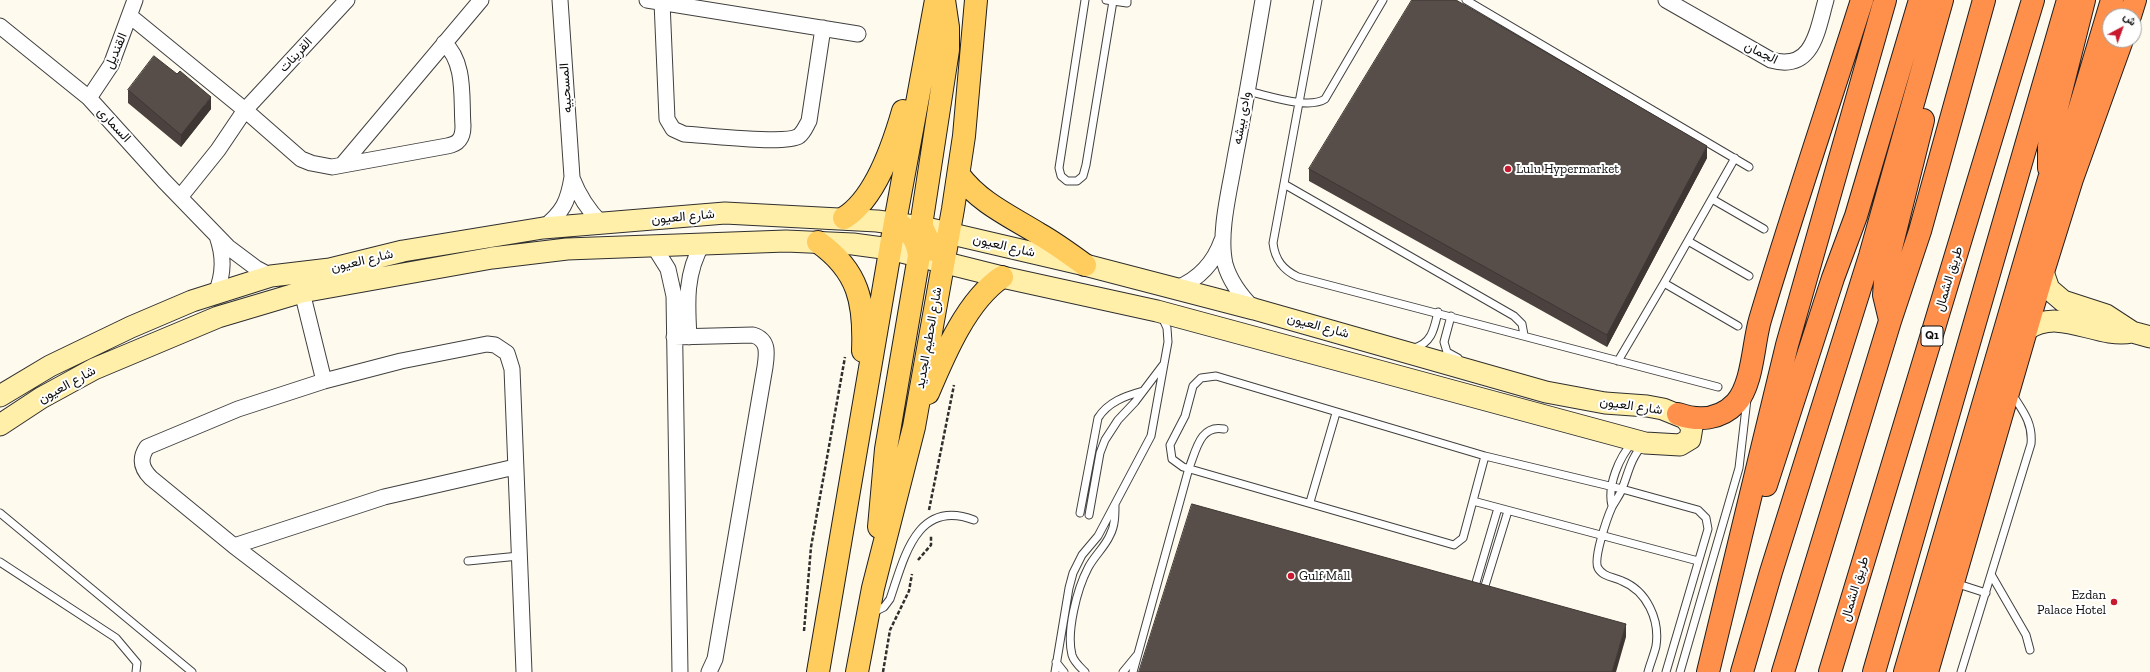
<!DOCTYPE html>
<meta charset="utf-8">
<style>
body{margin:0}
#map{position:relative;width:2150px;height:672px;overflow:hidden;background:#fffaee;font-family:"Zilla Slab",Vazirmatn,serif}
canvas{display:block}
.north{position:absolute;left:2102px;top:8px;width:40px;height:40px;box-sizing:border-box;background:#fff;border:1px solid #9e9e9e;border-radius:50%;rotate:41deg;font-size:11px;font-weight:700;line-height:16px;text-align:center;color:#0d0d0d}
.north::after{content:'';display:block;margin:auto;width:14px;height:18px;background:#c9192f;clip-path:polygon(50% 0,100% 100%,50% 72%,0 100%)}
</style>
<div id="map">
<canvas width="2150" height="672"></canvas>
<div class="north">ش</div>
</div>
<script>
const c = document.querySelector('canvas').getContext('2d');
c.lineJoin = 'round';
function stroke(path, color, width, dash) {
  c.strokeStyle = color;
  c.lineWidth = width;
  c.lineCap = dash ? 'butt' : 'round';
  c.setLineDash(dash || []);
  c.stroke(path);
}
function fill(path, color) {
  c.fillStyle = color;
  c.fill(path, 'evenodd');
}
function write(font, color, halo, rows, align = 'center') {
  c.font = font + ' "Zilla Slab",Vazirmatn,serif';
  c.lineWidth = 4;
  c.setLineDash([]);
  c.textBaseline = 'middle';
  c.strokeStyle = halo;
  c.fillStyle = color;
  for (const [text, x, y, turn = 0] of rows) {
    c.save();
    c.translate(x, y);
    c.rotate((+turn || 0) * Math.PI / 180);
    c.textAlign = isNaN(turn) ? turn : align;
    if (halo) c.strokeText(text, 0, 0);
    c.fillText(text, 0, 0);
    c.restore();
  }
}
const path = new Path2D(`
 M 929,510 L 954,385
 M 918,560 L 931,545 L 931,536
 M 804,631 L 811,547 L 845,357
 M 883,672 L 890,630 L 909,591 L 912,574`);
const lane = new Path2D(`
 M 1085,0 L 1059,168 L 1061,176 L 1067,181 L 1077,181 L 1083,176 L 1086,165 L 1113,1
 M 1106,0 L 1127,3 L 1127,0
 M 1318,0 L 1273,243 C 1275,260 1283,270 1298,277 L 1718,387
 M 1466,0 L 1749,167
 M 1247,91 C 1267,95 1308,110 1325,99 L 1383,0
 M 1284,184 L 1514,316 L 1522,324 L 1524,335
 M 1712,199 L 1764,229
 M 1688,241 L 1749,276
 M 1664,283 L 1738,326
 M 1451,316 L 1444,342 L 1447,352 L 1458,358
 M 1414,348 C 1432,343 1434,329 1438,312
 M 1618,361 L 1664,283 L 1735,158
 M 1643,445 C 1631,457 1628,474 1622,489 C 1620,495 1615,501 1612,507 C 1607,518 1593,559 1598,568 C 1603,577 1614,577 1622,581 C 1647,591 1660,620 1656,646 C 1654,655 1650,664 1648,672
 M 1485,456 L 1463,538 L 1454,545 L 1183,467 L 1172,459 L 1170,445 L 1185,416 L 1193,386 L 1201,378 L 1216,376 L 1485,456 L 1622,489 L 1698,510 L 1706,518 L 1708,529 L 1666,672
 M 1473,501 L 1698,561
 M 1310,502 L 1336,413
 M 1612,506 C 1607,486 1619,457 1633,442
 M 0,513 L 192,672
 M 1080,513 L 1098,418 C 1108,402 1125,396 1143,391
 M 1089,515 L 1100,453 L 1105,440 L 1118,420 L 1135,402 L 1163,365
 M 468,561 L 519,556
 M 0,562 L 116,638 L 137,663 L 136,672
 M 1992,576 L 2026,635 L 2030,650
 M 1955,583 L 1986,593
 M 1475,586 L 1498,508
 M 1484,589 L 1508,511
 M 872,613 L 884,607 L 890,599 C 904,559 916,498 974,520
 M 1056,662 L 1064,672
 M 1055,672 L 1069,588 L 1073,573 L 1082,555 L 1098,536 L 1151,436 L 1168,342 L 1167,328 L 1162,317
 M 1085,672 C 1080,667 1074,662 1072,655 C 1066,632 1077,589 1088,568 C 1094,556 1105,547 1110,535 C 1115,526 1115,515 1115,505
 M 1123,672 L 1137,655
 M 1133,672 L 1189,468 C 1196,451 1200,424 1224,429
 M 1680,672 L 1739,468 L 1747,399
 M 1961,672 L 2031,444 C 2033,423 2023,411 2012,394`);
const street = new Path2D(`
 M 647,0 L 858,34
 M 1666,0 L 1771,60 C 1813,72 1817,31 1826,0
 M 662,2 L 667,119 L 673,129 L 684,134 C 704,135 786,145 799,136 C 804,132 806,126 809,121 L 823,28
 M 130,16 L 245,110 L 301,159 L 311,163 L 332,167 L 447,146 C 459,144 463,138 463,126 C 461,99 466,62 444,43
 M 0,26 L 89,98 L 164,181 L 228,247 L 256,268 L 271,276
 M 89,98 L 111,65 L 135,0
 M 342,165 L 481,0
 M 572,178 C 579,196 587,209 601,223
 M 181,196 L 218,150 L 245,110 L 347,0
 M 543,228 C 563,212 568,202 572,177 L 560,0
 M 653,245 L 668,269 L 674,296 L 680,672
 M 1177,288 C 1199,279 1214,263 1222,240
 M 302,292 L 324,381
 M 216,293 C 224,273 224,256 217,236
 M 1254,309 C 1241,296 1230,282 1225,264 C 1218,233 1230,189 1235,158 C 1245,106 1254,53 1263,0
 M 674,337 L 753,335 C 769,340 767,353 765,367 L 715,659 L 709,672
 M 689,337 C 687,303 685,273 703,243
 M 234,546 L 384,497 L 515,467
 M 399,672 L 234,546 L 151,478 C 141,468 139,459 147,447 L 238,409 L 324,381 L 401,361 L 487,344 L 495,345 L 507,353 L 512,369 L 524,672`);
const secondary = new Path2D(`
 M 2043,272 L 2049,289 L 2063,301 L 2106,315 L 2132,332 L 2150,337
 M 2026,330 C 2060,306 2096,339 2132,332
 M 0,396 L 50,366 L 131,327 L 192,301 L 271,276 L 330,269 L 403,251 L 543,228 L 725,213 L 877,221 L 922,227 L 1085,265 L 1254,309 L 1546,392 L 1605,403 L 1647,406 L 1663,409 L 1685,418 L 1692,427 L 1690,439 L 1680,445 L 1645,443 L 1157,311 L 1002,277 L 890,249 L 853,244 L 786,241 L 567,249 L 492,258 L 302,292 L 218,317 L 94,369 L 41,398 L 0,425`);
const primary = new Path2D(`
 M 959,175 C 980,203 1010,216 1039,234 C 1055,243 1070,254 1085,265
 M 844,218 C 875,199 893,146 903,111
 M 818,242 C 859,271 865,303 863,351
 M 933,250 L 922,227 L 922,219 L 948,50 L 948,27 L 944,0
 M 928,393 C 944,355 967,300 1002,277
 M 879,527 L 886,449 L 919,256 C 917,239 910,230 895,222
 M 818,672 L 895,222 L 936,0
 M 857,672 L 873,588 L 914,427 L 953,209 L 964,136 L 976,0`);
const highway = new Path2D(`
 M 2130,16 L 2135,0
 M 2049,168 L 2049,146 L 2052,127 L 2084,0
 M 1890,320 L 1884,295 L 1886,268 L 1923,120
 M 1678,414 C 1698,421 1720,420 1736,403 C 1753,384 1753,344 1760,320 C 1792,213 1828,107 1862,0
 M 1766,485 L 1833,278 L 1856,216 L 1920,0
 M 1708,672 L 1787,345 L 1885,0
 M 1742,672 L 1771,572 L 1870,256 L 1942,0
 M 1783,672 L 1890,321 L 1920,231 L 1984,0
 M 1830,672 L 2033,0
 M 1874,672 L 2068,0
 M 1905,672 L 2049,179 L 2078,114 L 2112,0
 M 1927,672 L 2043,272 L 2072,179 L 2122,40`);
const wall = new Path2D(`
 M 128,90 L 211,109 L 181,147 L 128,103 Z
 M 1707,158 L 1607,347 L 1309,181 L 1309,169 Z`);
const shadedWall = new Path2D(`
 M 211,97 L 211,109 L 181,147 L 181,135 Z
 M 1707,146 L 1707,158 L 1607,347 L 1607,335 Z
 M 1626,624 L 1626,637 L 1616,672 L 1612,672 Z`);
const building = new Path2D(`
 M 1412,0 L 1456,0 L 1707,146 L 1607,335 L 1309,169 Z
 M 154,56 L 177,74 L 180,71 L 211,97 L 181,135 L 128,90 Z
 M 1192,504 L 1626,624 L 1612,672 L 1139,672 Z`);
const markers = [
 [1508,169,4,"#c9192f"],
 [1291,576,4,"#c9192f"],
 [2114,602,4,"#c9192f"]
];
const shields = [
 [1932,336,22]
];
const shieldNames = [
 ["Q1",1932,336]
];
const streetNames = [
 ["القنديل",116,51,-67],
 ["الجمان",1761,53,26],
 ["القرينات",296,55,-47],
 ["المسحبيه",566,88,-94],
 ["وادى بيشه",1242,118,-80],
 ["السمارى",114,125,47],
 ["شارع العيون",683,217,-5],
 ["شارع العيون",1004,246,13],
 ["شارع العيون",362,261,-13],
 ["طريق الشمال",1949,279,-73],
 ["شارع العيون",1318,326,15],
 ["شارع الحطيم الجديد",929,338,-80],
 ["شارع العيون",67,385,-29],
 ["شارع العيون",1631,406,8],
 ["طريق الشمال",1855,589,-73]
];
const poiNames = [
 ["Lulu Hypermarket",1516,169],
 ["Gulf Mall",1299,576],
 ["Ezdan",2106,595,"right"],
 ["Palace Hotel",2106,610,"right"]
];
stroke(lane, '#404040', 9);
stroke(street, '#404040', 17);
stroke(secondary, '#2f2f2f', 23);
stroke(primary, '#1e1e1e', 24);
stroke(highway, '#1e1e1e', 24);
stroke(path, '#2f2f2f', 2.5, [4, 2]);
stroke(lane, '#fff', 7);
stroke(street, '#fff', 15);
stroke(secondary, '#ffefa9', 21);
stroke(primary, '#ffcc5e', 22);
stroke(highway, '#ff904c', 22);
fill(wall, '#4b423f');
fill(shadedWall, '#3d3633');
fill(building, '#574d49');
stroke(building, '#3d3633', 1);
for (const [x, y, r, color] of markers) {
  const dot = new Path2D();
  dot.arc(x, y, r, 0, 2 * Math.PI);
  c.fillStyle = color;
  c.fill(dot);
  stroke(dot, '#fff', 1.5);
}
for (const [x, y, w] of shields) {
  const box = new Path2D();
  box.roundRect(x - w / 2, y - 10, w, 20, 3);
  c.fillStyle = '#fff';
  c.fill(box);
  stroke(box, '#0d0d0d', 1);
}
write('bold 12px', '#0d0d0d', null, shieldNames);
write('13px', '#0d0d0d', '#fff', streetNames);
write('13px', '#0d0d0d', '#fff', poiNames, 'left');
</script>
